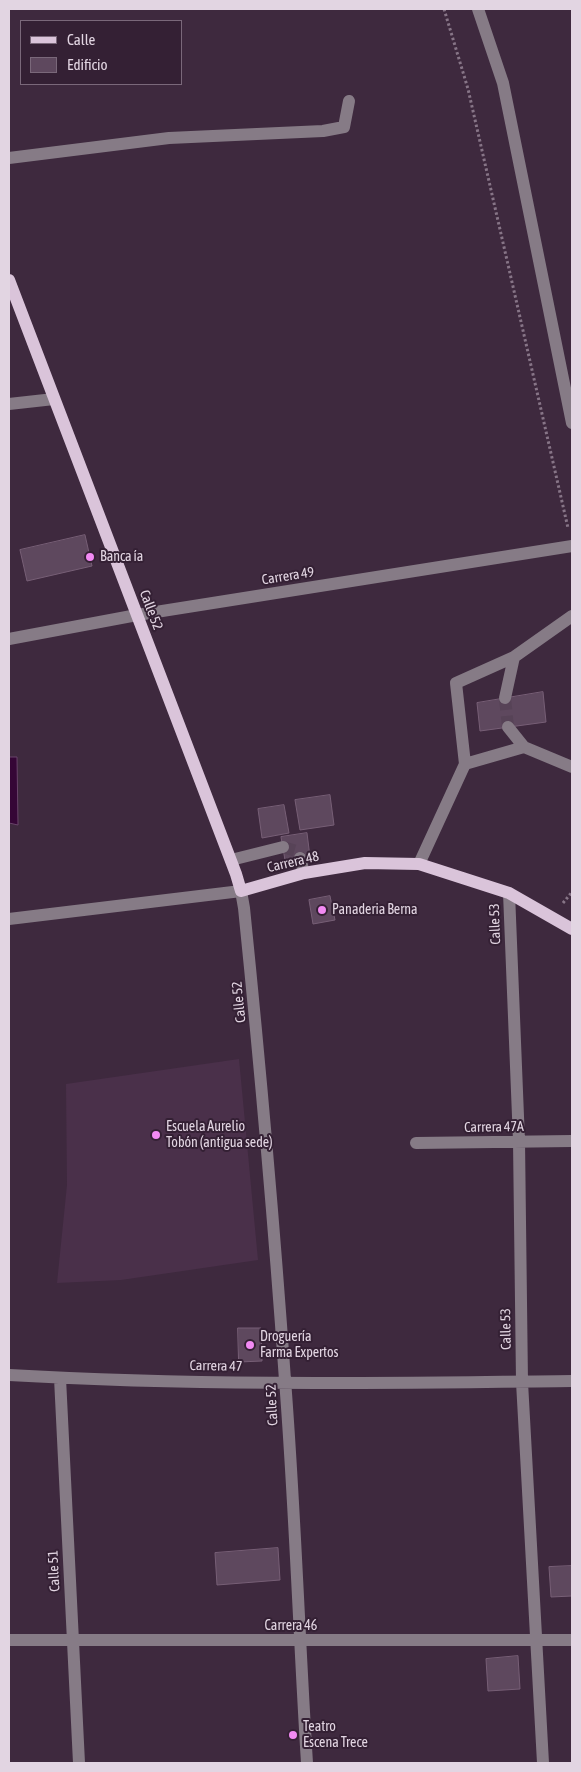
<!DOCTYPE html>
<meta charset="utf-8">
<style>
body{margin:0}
#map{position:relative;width:581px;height:1772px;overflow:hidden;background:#3e293e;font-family:"Asap Condensed",sans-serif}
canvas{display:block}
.frame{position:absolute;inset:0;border:10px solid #e2d5e2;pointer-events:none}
.legend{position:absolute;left:20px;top:20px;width:162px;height:65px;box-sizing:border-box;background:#342034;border:1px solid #7a687a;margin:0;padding:6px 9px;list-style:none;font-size:15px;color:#e2d5e2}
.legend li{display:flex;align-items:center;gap:10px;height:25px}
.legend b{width:25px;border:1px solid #7a687a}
</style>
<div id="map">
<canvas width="581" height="1772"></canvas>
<div class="frame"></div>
<ul class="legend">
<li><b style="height:6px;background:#dac4da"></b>Calle</li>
<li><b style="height:14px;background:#5e485e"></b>Edificio</li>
</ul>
</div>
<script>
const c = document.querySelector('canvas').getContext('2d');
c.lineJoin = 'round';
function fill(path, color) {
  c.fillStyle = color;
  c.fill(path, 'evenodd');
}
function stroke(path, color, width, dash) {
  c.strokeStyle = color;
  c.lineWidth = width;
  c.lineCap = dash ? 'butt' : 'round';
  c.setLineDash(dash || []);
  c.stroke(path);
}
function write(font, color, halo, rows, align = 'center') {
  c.font = font + ' "Asap Condensed",sans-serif';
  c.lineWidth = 4;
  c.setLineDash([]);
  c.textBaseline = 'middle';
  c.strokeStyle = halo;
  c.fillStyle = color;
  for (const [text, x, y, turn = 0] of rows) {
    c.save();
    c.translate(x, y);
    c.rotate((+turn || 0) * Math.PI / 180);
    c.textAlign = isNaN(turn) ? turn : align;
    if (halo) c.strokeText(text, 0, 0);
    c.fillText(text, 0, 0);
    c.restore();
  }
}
const built = new Path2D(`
 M 239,1059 L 258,1260 L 121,1280 L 57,1283 L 67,1185 L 66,1084 Z`);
const water = new Path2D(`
 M 9,757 L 17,757 L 18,825 L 9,823 Z`);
const building = new Path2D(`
 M 85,535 L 92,566 L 27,581 L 20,550 Z
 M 543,692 L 546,722 L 480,731 L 477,703 Z
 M 330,795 L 334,825 L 300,830 L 295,800 Z
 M 284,805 L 289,833 L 262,838 L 258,809 Z
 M 307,833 L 310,857 L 285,860 L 281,837 Z
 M 330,896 L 335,920 L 313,924 L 309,900 Z
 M 238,1328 L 261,1328 L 262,1361 L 239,1362 Z
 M 278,1548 L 280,1580 L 217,1585 L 215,1553 Z
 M 572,1566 L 572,1596 L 551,1597 L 549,1567 Z
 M 518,1656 L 520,1689 L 488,1691 L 486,1659 Z`);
const minorTunnel = new Path2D(`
 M 505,698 L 508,727
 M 283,847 L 296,851 L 300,858`);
const path = new Path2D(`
 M 444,9 L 468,89 L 568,528
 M 563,903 L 572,892`);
const minor = new Path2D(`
 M 478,9 L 503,83 L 572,423
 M 9,158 L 169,138 L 323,131 L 344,127 L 349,101
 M 9,404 L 54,399
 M 9,639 L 137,615 L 572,546
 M 505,698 L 514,657
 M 508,727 L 524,747 L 572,767
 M 465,764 L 456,683 L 514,657 L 572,616
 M 300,858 L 304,873
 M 231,860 L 283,847
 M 419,864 L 465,764 L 524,747
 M 509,893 L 519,1141 L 522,1382 L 543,1763
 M 9,919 L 241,891 L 244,908 C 260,1065 274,1223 285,1380 C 295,1508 299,1636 307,1763
 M 416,1143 L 572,1141
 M 9,1375 C 196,1386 385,1383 572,1381
 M 60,1378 L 79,1763
 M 9,1640 L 572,1640`);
const major = new Path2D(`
 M 9,280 L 236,874 L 241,891 L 304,873 L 365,863 L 419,864 L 509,893 L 572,929`);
const markers = [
 [90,557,5,"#f28af3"],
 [322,910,5,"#f28af3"],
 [156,1135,5,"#f28af3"],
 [250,1345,5,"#f28af3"],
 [293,1735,5,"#f28af3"]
];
const poiNames = [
 ["Banca ía",100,557],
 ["Panaderia Berna",332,910],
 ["Escuela Aurelio",166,1127],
 ["Tobón (antigua sede)",166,1143],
 ["Droguería",260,1337],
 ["Farma Expertos",260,1353],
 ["Teatro",303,1727],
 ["Escena Trece",303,1743]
];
const streetNames = [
 ["Carrera 49",288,576,-9],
 ["Calle 52",151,610,69],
 ["Carrera 48",293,862,-13],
 ["Calle 53",495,924,-92],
 ["Calle 52",239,1002,-96],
 ["Carrera 47A",494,1127,-1],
 ["Calle 53",506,1329,-91],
 ["Carrera 47",216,1366,1],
 ["Calle 52",272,1405,-93],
 ["Calle 51",54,1571,-93],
 ["Carrera 46",291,1626]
];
fill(built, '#4a304a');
fill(water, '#350636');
stroke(water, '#69446a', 1);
fill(building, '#5e485e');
stroke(building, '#775f76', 1);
stroke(minorTunnel, '#574357', 12, [12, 6]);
stroke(path, '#877587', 3, [2.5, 2.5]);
stroke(minor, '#867b86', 12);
stroke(major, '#dac4da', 12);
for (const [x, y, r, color] of markers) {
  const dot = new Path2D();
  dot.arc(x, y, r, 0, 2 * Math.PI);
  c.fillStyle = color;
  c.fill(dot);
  stroke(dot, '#342034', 2);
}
write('14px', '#e2d5e2', '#342034', poiNames, 'left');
write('14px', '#e2d5e2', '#342034', streetNames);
</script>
